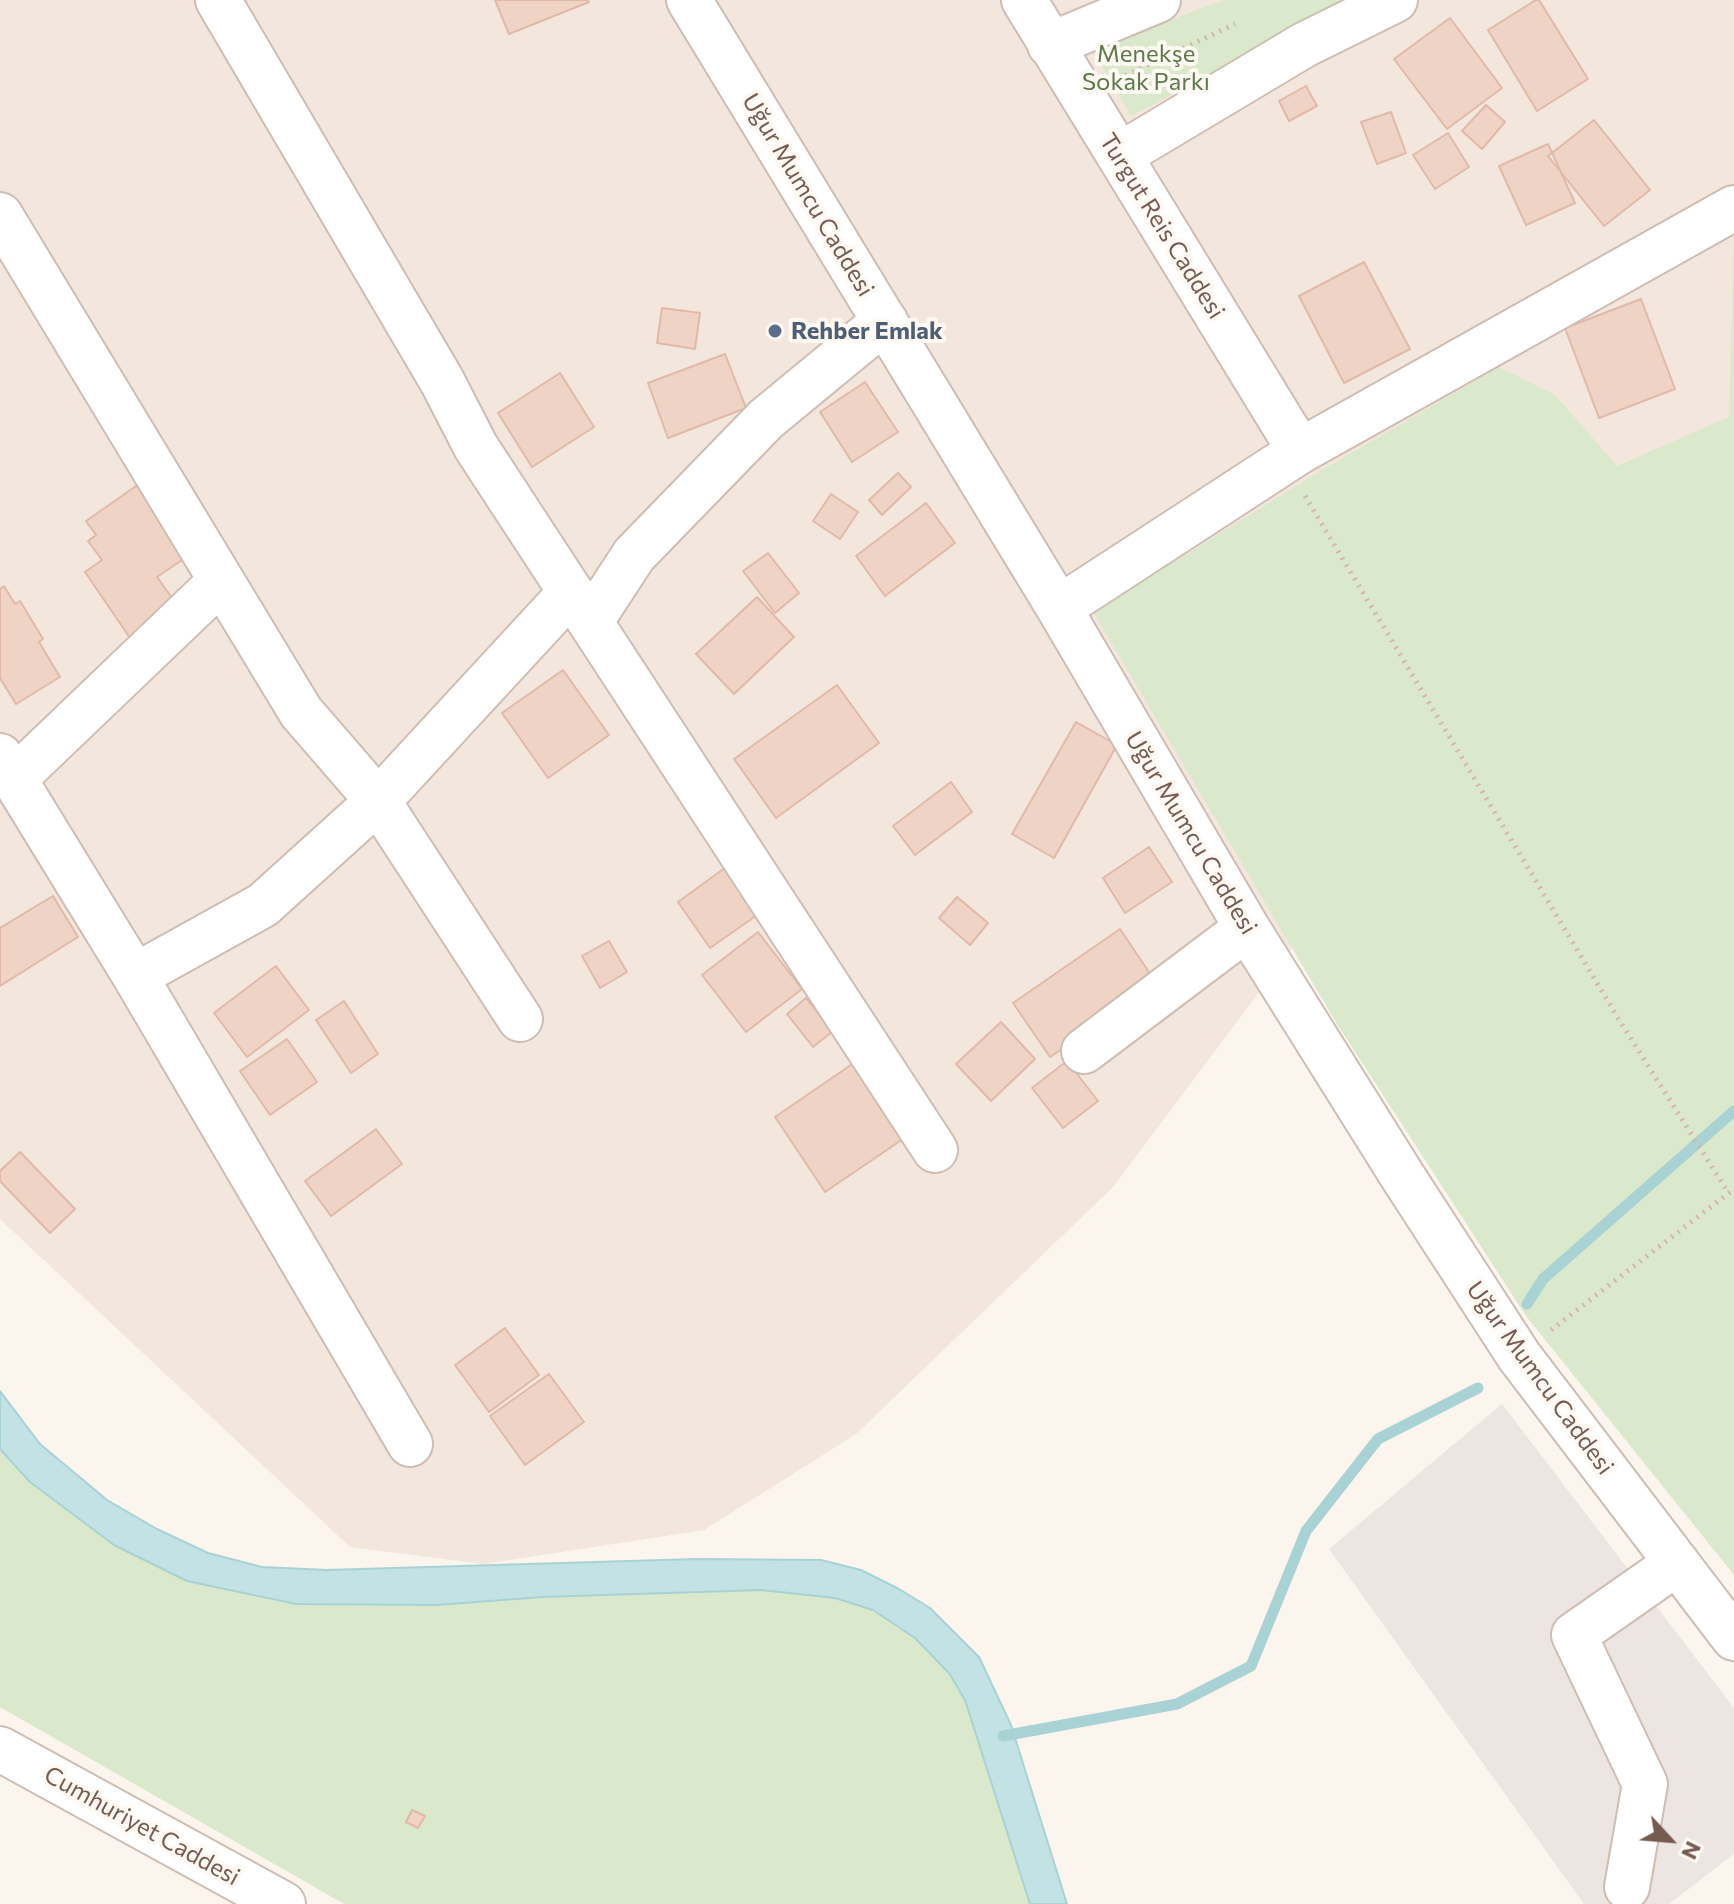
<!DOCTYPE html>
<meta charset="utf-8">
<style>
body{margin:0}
#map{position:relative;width:1734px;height:1904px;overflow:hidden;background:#fbf5ed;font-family:Commissioner,sans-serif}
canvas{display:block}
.north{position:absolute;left:1630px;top:1800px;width:80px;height:80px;-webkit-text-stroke:6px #fef9f3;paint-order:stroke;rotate:116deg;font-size:22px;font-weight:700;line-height:32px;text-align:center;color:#765b50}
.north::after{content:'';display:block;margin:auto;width:28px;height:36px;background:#765b50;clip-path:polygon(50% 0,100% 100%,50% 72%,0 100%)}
</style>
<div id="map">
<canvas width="1734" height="1904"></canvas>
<div class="north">N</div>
</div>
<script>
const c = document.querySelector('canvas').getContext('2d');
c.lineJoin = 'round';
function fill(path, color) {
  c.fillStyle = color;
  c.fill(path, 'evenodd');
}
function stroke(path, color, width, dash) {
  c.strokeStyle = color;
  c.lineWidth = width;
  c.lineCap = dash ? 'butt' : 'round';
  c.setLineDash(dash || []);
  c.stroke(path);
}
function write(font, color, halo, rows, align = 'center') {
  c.font = font + ' Commissioner,sans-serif';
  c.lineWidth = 8;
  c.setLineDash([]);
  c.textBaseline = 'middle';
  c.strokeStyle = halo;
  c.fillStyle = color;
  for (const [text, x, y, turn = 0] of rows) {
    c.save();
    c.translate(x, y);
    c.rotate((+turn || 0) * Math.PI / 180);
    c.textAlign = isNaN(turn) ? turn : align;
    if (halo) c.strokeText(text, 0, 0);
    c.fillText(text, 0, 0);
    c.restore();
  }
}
const residential = new Path2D(`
 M 0,0 L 1734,0 L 1734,457 L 1341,883 L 1113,1187 L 856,1434 L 704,1530 L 484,1564 L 350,1547 L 0,1219 Z`);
const industrial = new Path2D(`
 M 1502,1404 L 1734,1708 L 1734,1854 L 1669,1904 L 1584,1904 L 1329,1549 Z`);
const green = new Path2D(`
 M 1224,0 L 1354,0 L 1131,116 L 1092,49 Z
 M 1734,228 L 1734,1575 L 1526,1316 L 1337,1024 L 1093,612 L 1322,470 L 1499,367 L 1555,395 L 1617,466 L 1729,417 Z
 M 0,1449 L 30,1482 L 187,1581 L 296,1604 L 437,1605 L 542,1597 L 761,1590 L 835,1598 L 873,1610 L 915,1638 L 949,1673 L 965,1700 L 1030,1904 L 344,1904 L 0,1707 Z`);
const water = new Path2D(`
 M 0,1391 L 40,1444 L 107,1500 L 157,1529 L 208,1553 L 262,1567 L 327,1570 L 696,1559 L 821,1560 L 861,1570 L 899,1589 L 930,1608 L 979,1657 L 1011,1725 L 1067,1904 L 1030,1904 L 965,1700 L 949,1673 L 915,1638 L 873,1610 L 835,1598 L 761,1590 L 542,1597 L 437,1605 L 296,1604 L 187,1581 L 114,1545 L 30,1482 L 0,1449 Z`);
const stream = new Path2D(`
 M 1527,1304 L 1543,1279 L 1734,1111
 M 1003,1736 L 1177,1704 L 1251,1666 L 1306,1531 L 1378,1439 L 1478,1388`);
const building = new Path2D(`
 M 495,0 L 588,0 L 589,2 L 509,34 Z
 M 1536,0 L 1539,0 L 1588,79 L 1537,111 L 1488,30 Z
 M 1450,18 L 1502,88 L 1447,129 L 1394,59 Z
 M 1306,86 L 1317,106 L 1289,121 L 1279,101 Z
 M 1486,105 L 1505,122 L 1482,149 L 1462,131 Z
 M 1391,112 L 1406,153 L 1377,164 L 1361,122 Z
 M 1594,120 L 1650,190 L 1604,226 L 1548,156 Z
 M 1448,133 L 1469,167 L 1435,189 L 1413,155 Z
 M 1548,144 L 1575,203 L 1526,225 L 1499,166 Z
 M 1364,262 L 1410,349 L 1344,383 L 1299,296 Z
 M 1641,299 L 1675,389 L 1599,418 L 1565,328 Z
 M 662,308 L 700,313 L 695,349 L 657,343 Z
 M 725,354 L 746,408 L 668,438 L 648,383 Z
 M 560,373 L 594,427 L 532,467 L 498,413 Z
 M 865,382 L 898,432 L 852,462 L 820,412 Z
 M 898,473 L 911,487 L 882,515 L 869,500 Z
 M 139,484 L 188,556 L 157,577 L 177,605 L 130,638 L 85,572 L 102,560 L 88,541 L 96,535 L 86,521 Z
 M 831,494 L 858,512 L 840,539 L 813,521 Z
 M 926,503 L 955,543 L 885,596 L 856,556 Z
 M 768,553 L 799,593 L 775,613 L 743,571 Z
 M 4,586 L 15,604 L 20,601 L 43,639 L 39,642 L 60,677 L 16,704 L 0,678 L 0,589 Z
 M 757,597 L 794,637 L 734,694 L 696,654 Z
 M 563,670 L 609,735 L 548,778 L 502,713 Z
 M 837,685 L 879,743 L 776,818 L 734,759 Z
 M 1076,722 L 1117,745 L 1054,858 L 1012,834 Z
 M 951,782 L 972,812 L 915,855 L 893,826 Z
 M 1149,847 L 1172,882 L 1125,913 L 1103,878 Z
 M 740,857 L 773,904 L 710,948 L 678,902 Z
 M 53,896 L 78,937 L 0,986 L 0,928 Z
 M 957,897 L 988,923 L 970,945 L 939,918 Z
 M 1120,929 L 1157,984 L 1050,1057 L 1013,1003 Z
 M 758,932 L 802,989 L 746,1032 L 702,975 Z
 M 609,941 L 627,972 L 600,988 L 582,956 Z
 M 276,966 L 309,1010 L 247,1057 L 214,1013 Z
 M 806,998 L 833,1031 L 813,1047 L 787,1014 Z
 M 344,1001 L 378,1054 L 351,1073 L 316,1020 Z
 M 1001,1022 L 1035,1059 L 991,1101 L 956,1064 Z
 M 287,1039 L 317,1082 L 270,1115 L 240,1071 Z
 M 880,1045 L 931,1120 L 825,1192 L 775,1117 Z
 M 1067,1061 L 1098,1101 L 1063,1128 L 1032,1088 Z
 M 376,1129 L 402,1164 L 331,1216 L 305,1181 Z
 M 20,1152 L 75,1209 L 50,1233 L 0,1181 L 0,1171 Z
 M 505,1328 L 539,1375 L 489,1412 L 455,1365 Z
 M 549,1374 L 584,1422 L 525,1465 L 490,1416 Z
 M 412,1810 L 425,1816 L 418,1828 L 406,1822 Z`);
const path = new Path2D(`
 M 1118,79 L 1235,24
 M 1305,496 L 1621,1023 L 1728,1192
 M 1551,1330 L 1734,1189`);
const minor = new Path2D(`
 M 218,0 L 442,381 L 476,447 L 935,1150
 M 689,0 L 1059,608 L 1247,928 L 1403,1177 L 1519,1356 L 1734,1638
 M 1024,0 L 1300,451
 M 1050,45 L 1158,0
 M 1120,155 L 1304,45 L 1395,0
 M 0,215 L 301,712 L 378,801 L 520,1019
 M 1059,608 L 1300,451 L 1734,208
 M 591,621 L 634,555 L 766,419 L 885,321
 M 0,756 L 135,976 L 410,1444
 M 14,779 L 221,581
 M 135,976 L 263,905 L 378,801 L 571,592
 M 1084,1051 L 1247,928
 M 0,1749 L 283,1904
 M 1627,1887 L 1645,1784 L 1574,1635 L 1677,1563`);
const markers = [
 [775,331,8,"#5c6f8a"]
];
const parkNames = [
 ["Menekşe",1146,54],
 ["Sokak Parkı",1146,82]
];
const streetNames = [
 ["Uğur Mumcu Caddesi",808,195,59],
 ["Turgut Reis Caddesi",1162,226,58],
 ["Uğur Mumcu Caddesi",1191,833,59],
 ["Uğur Mumcu Caddesi",1540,1378,54],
 ["Cumhuriyet Caddesi",142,1826,29]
];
const serviceNames = [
 ["Rehber Emlak",791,331]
];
fill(residential, '#f3e6dc');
fill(industrial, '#ece5e1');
fill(green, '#dae9cb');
fill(water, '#c2e2e4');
stroke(water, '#a9d2d5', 2);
stroke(stream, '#a9d2d5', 11);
fill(building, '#efd4c6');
stroke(building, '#e0b9a8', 2);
stroke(minor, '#cdbdb2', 48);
stroke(path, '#d5b7a9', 5, [2, 6]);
stroke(minor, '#fff', 44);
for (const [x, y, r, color] of markers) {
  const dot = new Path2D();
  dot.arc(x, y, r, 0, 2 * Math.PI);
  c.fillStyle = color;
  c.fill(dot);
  stroke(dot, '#fef9f3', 3);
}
write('24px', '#5b7a49', '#fef9f3', parkNames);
write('24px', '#765b50', '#fef9f3', streetNames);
write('bold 24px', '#4e5e75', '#fef9f3', serviceNames, 'left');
</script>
